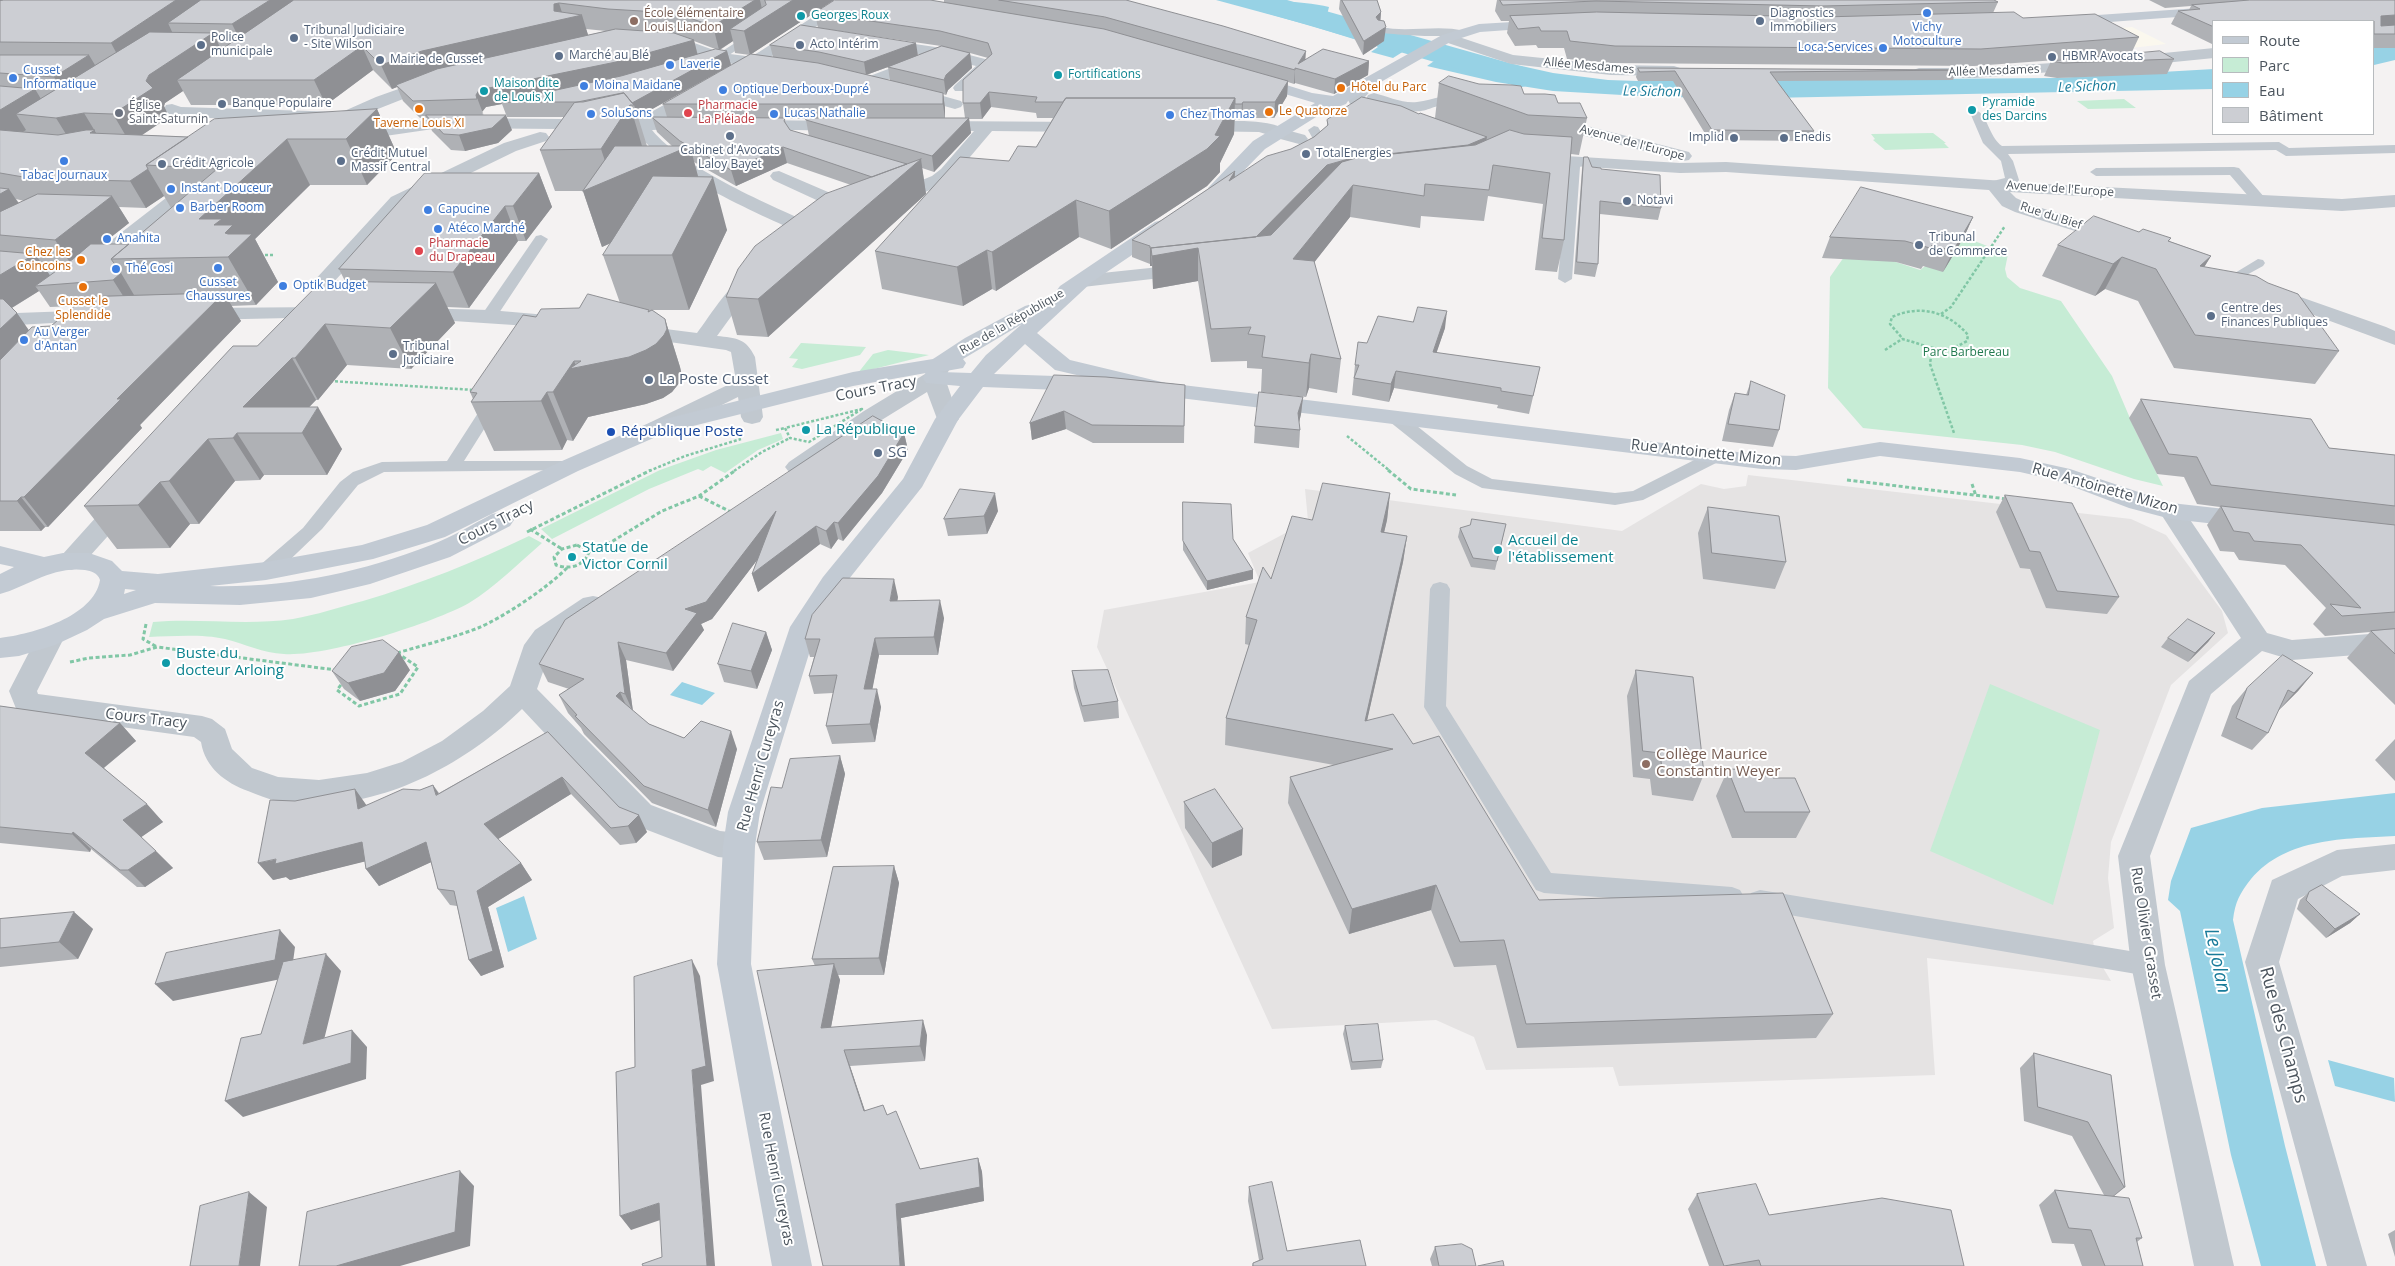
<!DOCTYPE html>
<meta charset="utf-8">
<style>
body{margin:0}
#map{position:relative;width:2395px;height:1266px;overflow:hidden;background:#f4f2f2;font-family:"Open Sans",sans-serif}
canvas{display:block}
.legend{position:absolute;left:2212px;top:20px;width:162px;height:115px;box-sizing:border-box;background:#fff;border:1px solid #b7bbbe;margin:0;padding:6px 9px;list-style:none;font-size:15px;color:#4b545d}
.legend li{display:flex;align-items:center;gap:10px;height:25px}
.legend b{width:25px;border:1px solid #b7bbbe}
</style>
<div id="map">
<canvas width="2395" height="1266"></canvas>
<ul class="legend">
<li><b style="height:6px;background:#c2cad3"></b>Route</li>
<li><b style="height:14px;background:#c6ecd5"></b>Parc</li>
<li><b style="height:14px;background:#97d2e5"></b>Eau</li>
<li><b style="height:14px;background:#ccced3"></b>Bâtiment</li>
</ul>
</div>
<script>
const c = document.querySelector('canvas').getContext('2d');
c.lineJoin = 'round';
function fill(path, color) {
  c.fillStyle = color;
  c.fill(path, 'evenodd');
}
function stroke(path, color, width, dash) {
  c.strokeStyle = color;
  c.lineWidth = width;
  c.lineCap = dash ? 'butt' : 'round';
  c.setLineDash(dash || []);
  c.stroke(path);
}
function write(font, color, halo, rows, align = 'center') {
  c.font = font + ' "Open Sans",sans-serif';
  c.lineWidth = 4;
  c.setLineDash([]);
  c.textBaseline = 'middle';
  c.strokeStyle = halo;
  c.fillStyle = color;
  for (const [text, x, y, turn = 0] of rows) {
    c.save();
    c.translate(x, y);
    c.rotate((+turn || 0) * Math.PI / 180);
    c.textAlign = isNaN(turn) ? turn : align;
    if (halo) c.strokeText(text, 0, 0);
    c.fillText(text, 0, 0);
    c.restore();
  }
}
const commercial = new Path2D(`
 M 2132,27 L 2166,44 L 2114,50 L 2070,32 Z`);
const education = new Path2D(`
 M 1748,475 L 2131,519 L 2166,535 L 2222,611 L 2228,633 L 2171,685 L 2111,842 L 2108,878 L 2114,928 L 2093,941 L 2096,956 L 2111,981 L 1927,958 L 1935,1075 L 1619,1086 L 1613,1067 L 1486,1070 L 1474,1037 L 1436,1020 L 1272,1029 L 1097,647 L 1104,610 L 1260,582 L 1248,553 L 1308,521 L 1305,489 L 1622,531 L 1701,484 L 1724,489 L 1746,486 Z`);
const green = new Path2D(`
 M 2124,99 L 2136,108 L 2088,109 L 2077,101 Z
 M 1933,133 L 1946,143 L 1944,143 L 1949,148 L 1885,150 L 1873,140 L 1875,139 L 1871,134 Z
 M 1964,237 L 2008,254 L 2005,269 L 2007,277 L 2020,288 L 2061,301 L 2112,376 L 2135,430 L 2163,486 L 2134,479 L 2055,452 L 2022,445 L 1863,428 L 1828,388 L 1830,277 L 1851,247 L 1920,270 Z
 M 801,343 L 802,343 L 866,347 L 860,355 L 802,369 L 792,367 L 798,359 L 789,358 Z
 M 888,350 L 929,355 L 858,373 L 873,354 Z
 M 781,433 L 783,439 L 758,450 L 725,473 L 711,466 L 703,471 L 698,469 L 649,489 L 552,539 L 541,529 L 660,470 L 716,450 Z
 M 529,536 L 542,543 C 519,563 495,587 469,603 C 431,624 326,657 284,654 C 263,653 245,644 225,639 C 203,634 172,636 149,637 L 153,622 C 199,618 246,626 293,619 C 316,615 340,607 363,601 C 420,584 475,562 529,536 Z
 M 1990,684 L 2100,730 L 2053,905 L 1930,851 Z`);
const water = new Path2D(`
 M 1216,0 C 1247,0 1302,0 1329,7 L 1327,15 L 1329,18 L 1401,40 L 1407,37 L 1420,41 L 1393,58 L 1371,52 L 1378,47 L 1376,46 L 1312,26 Z
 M 2374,48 L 2395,48 L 2395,60 L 2374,65 Z
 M 1454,51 L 1553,73 L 1608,80 L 1638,81 L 2057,78 L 2214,69 L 2214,89 L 1768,98 L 1657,97 L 1553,91 L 1496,82 L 1427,66 L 1447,52 Z
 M 682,682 L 715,693 L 702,705 L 670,695 Z
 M 2395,793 L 2395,836 C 2345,839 2287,837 2251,879 C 2240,893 2235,902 2233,920 L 2285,1146 L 2316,1266 L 2261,1266 L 2231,1155 L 2180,911 L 2168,900 L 2171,881 L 2191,828 L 2262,808 Z
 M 524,896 L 537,939 L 508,952 L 496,908 Z
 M 2328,1060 L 2394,1078 L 2395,1102 L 2335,1086 Z`);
const river = new Path2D(`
 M 1238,0 L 1287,0 L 1534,70 L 1539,77 L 1534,84 L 1522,87 L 1510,84 L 1242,6 Z`);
const pathFar1 = new Path2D(`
 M 260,255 L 274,255
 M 1941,314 L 1951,307 L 2005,226
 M 1932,349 L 1930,364 L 1954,433
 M 1885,350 L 1902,339 C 1928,345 1941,357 1967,341 L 1968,335 C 1949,312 1920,304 1892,317 L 1890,324 L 1903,339
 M 330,381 L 474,390
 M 862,409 L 809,442 L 790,438 L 785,428 Z
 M 776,430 L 785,428
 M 1347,436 L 1390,471
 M 649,471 L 685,456 L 741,439
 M 734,471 L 762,452 L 790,438`);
const path = new Path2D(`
 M 1388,470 L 1411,489 L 1456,495
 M 1847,480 L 2007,499
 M 1972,484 L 1976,496
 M 699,496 L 731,512
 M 530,529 L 562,549
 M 527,532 L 651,470
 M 577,545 L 589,552 C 584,566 570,570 556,565 L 554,557 L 562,549 Z
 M 589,552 L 603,547 L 662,511 L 699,496 L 736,470
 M 146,624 L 143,639 L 157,647
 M 397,653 L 418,667 L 400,694 L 359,706 L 337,690 L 357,664 Z
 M 397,653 C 424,645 452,638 478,628 C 504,617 547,588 567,568
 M 70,662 L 89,658 L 130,655 L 157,647 L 336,670`);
const service = new Path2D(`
 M 1381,27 C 1409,33 1437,24 1465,31 L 1466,33 C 1460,39 1390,35 1377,32 L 1376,30 Z
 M 757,29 L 762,32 L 761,34 L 723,59 L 715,59 L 713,57 Z
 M 1977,111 C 1987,114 1989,137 2002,146 L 2279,142 L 2289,148 L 2395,145 L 2395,153 L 2286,156 L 2276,150 L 2008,154 L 2013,161 L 2019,180 L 2017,183 L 1994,189 L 1989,188 L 1987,185 L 1989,182 L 2005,178 L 2001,161 L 1983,143 L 1971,115 Z
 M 1314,126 L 1318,127 L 1326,140 L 1307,154 L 1299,154 L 1297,151 L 1313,139 L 1308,130 Z
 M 1577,159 L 1583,163 L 1580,167 L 1572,279 L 1565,283 L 1558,279 L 1568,166 L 1572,160 Z
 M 2234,167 L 2239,168 L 2265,198 L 2267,201 L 2265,204 L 2255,204 L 2230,175 L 2096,176 L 2090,172 L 2096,168 Z
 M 541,235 L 548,239 L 497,316 L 489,321 L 484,319 L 481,316 L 536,236 Z
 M 2258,259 L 2263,260 L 2265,263 L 2263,266 L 2232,283 L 2225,279 Z
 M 495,394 L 501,396 L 503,399 L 464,461 L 570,461 L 576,462 L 579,466 L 576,470 L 384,472 L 358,485 L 322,529 L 273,576 L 266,577 L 259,576 L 256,571 L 259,566 L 303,528 L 340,482 L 353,472 L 382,462 L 447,461 L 489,396 Z
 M 1396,413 L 1402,414 L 1467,466 L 1492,479 L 1615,493 L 1633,491 L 1710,452 L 1722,452 L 1725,456 L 1722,460 L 1643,500 L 1615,505 L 1482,488 L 1455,474 L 1390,422 L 1388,418 L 1390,414 Z
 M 1440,582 L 1447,584 L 1450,589 L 1446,706 L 1551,873 L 1732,887 L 1740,890 L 1744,897 L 1740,904 L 1732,907 L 1544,893 L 1536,890 L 1424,707 L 1430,589 L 1433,584 Z
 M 1760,890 L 2148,954 L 2157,957 L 2161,965 L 2157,973 L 2148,976 L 1760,910 L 1751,907 L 1748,900 L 1751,893 Z`);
const minor = new Path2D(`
 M 1447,33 L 1513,55 L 1611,65 L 1674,66 L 1680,68 L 1682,71 L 1680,74 L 1674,76 L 1611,75 L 1511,64 L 1442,41 L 1439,38 Z
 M 658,35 L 686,40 L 722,53 L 777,60 L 785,65 L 777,70 L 719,62 L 678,47 L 653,43 L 650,40 Z
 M 881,39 L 942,48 L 989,60 L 992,68 L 967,91 L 955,91 L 953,88 L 955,85 L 976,66 L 942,58 L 876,47 L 873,44 L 876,41 Z
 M 2214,48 L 2214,58 L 2134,66 L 2126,61 L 2134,56 Z
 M 925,55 L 930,57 L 933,60 L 930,63 L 874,85 L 862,85 L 860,82 L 862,79 Z
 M 2084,61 L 2090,63 L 2092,66 L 2090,69 L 1974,78 L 1919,78 L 1913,76 L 1911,73 L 1913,70 L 1919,68 L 1974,68 Z
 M 435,76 L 441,78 L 443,81 L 441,84 L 345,122 L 177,117 L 171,116 L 164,109 L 166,105 L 172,104 L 181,107 L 342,112 L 376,97 Z
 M 1370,78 L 1376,80 L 1378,83 L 1364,98 L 1366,99 L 1368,95 L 1374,93 C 1386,96 1404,104 1417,102 C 1440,99 1454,89 1479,96 L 1481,99 L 1479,102 C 1469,105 1460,102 1451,103 C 1428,106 1426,116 1400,109 L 1398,114 L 1392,115 L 1350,104 L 1347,98 C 1352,90 1361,80 1370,78 Z
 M 907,86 L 961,101 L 963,104 L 961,107 L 955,109 L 901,94 L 899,91 L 901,88 Z
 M 1548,116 L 1689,152 L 1692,156 L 1689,160 L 1683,161 L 1542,125 L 1540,121 L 1542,117 Z
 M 440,118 L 560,119 L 566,120 L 568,124 L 566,128 L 560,129 L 440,128 L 351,141 L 345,140 L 342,136 L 345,132 L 351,131 Z
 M 641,120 L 678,121 L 680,125 L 678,129 L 652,130 C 684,169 772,206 819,227 L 822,231 L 819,235 L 812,237 L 805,235 C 757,213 658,172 633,125 L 635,121 Z
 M 750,120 L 845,121 L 851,122 L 853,126 L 851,130 L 845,131 L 744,129 L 742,125 L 744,121 Z
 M 933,121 L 1085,122 L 1091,123 L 1093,127 L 1091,131 L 1085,132 L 992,131 L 953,177 L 944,184 L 897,204 L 883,204 L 881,200 L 883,196 L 932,176 L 941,169 L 974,131 L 927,130 L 925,126 L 927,122 Z
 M 1198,122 C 1217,122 1276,116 1288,133 L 1285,137 L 1279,138 L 1259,132 L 1192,131 L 1190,127 L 1192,123 Z
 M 1533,154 L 1680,163 L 1726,162 L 2063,185 L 2342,199 L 2395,195 L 2395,207 L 2342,211 L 2010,192 L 2016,198 L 2029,204 L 2123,234 L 2126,238 L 2123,242 L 2116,244 L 2015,212 L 2002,206 L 1989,190 L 1726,172 L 1680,173 L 1527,163 L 1524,159 L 1527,155 Z
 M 779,171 L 863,207 L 865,211 L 863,215 L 849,215 L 773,180 L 770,176 L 773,172 Z
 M 199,176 L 205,177 L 208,181 L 205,185 L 96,271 L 87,273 L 89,275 L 86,279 L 79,281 L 20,277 L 0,272 L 0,260 L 20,265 L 81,269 L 79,267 L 82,263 L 193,177 Z
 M 1188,264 L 1195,266 L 1198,270 L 1195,274 L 1083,287 L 1076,285 L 1073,281 L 1076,277 L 1083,275 Z
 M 754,271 L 761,273 L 764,277 L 746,296 L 717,336 C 736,338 746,338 755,357 L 763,417 L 760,422 L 752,424 L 744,422 L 741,417 L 738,397 L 665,433 L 657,435 L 649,433 L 645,428 L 649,423 L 736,381 L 731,352 L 726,350 L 634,337 L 627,335 L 623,331 L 627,327 L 634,325 L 697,333 C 710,316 734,276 754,271 Z
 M 2272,287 L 2386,327 L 2395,331 L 2395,345 L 2265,297 L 2262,293 L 2265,289 Z
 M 327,307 L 334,309 L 337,313 L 334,317 L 200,320 L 193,318 L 190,314 L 193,310 L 200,308 Z
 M 415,308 L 489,310 L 559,316 L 566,318 L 570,322 L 566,326 L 559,328 L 408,318 L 405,314 L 408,310 Z
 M 99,310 L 106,312 L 109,316 L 106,320 L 17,325 L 0,329 L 0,317 L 17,313 Z
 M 941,357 L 949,359 L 952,364 L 945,378 L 959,419 L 955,424 L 947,426 L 939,424 L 927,392 L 880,421 L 805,472 L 797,474 L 789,472 L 785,467 L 789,462 L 864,411 L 925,374 L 933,359 Z
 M 2171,503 L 2180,505 L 2267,633 L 2292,640 L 2395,632 L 2395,652 L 2292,660 L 2262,651 L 2211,694 L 2150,856 L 2165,965 L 2234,1266 L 2194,1266 L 2131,965 L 2118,856 L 2189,681 L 2241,638 L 2159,511 L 2162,505 Z
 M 593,596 L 603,598 L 606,605 L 603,612 L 551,649 L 537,689 L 651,805 L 720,831 L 739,833 L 750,837 L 755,846 L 750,855 L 739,859 L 718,857 L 629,823 L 522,709 C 461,769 365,818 277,801 C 268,799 258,795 248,791 C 226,783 205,768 201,742 L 194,737 L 27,714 L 17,711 L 9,691 L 40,631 L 50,628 L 60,631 L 64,638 L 37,691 L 38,694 L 202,716 L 212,719 L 225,729 L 232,749 L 252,768 L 278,777 L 319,780 L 367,773 L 402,762 L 442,741 L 483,711 L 510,686 L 524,645 L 535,630 L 583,598 Z
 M 2395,844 L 2395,870 L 2342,876 L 2298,899 L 2279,962 L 2367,1266 L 2327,1266 L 2245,962 L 2272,880 L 2337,850 Z`);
const tertiary = new Path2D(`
 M 839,0 L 856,0 L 769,58 L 647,129 L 603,139 L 597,138 L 594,134 L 597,130 L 635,121 L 759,52 Z
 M 1279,128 L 1305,135 L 1308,139 L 1305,143 L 1299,144 L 1273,137 L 1270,133 L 1273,129 Z
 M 540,132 L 546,133 L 549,137 L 546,141 L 516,151 L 405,205 L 330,286 L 323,288 L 316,286 L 313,282 L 391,197 L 504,143 Z
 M 125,493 L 134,495 L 137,501 L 134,507 L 80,567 L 71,570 L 62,567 L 58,561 L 62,555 L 116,495 Z`);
const secondary = new Path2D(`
 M 2213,7 L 2218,8 L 2220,11 L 2218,14 L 2069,25 L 2062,21 L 2069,17 Z
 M 1546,20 L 1553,24 L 1551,27 L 1480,32 L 1452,41 L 1348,101 L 1346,104 L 1324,112 L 1265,149 L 1223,192 L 1211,192 L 1208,188 L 1253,141 L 1315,103 L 1245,82 L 1243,79 L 1245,76 L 1251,74 L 1312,93 L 1333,96 L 1442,35 L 1479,24 Z
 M 1162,220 L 1169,222 L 1171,226 L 1169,230 L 1092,282 L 1037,333 L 1070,360 L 1166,383 L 1762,455 L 1796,456 L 1880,442 L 2020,458 L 2070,469 L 2171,503 L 2252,512 L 2261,514 L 2265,520 L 2261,526 L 2252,528 L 2171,519 L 2129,508 L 2055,480 L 2020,472 L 1880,456 L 1796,470 L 1762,469 L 1147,394 L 1139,392 L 1137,389 L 1055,370 L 1025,344 L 994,374 L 1086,377 L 1094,379 L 1097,384 L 1094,389 L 1086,391 L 983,387 L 958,420 L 922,487 L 841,589 L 817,628 L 760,812 L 755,846 L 751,964 L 812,1266 L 772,1266 L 717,964 L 723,846 L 728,812 L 790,627 L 823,577 L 903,479 L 935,419 L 960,386 L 926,383 L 923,378 L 926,373 L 853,386 L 665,433 L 578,471 L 445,537 L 373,559 L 266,580 L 210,586 C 286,588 360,573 431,545 C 452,537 472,525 492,514 L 501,512 L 510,514 L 514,520 L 510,526 L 450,557 L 370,584 L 311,598 L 240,605 L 155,603 L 104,619 L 87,630 L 55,645 L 19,656 L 0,658 L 0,638 C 32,634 94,617 100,580 C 98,573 91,571 85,570 C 52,566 29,586 0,594 L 0,574 L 14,567 L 0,564 L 0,546 L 44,557 L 63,553 L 89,553 L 112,561 L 122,571 L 158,574 L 266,562 L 362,545 L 427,525 L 562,461 L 649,423 L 853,372 L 933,359 L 965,338 L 1025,306 L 1032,304 L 1041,308 L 1058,292 L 1057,290 L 1060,286 L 1155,222 ZM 1022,324 L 986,355 L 971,373 L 940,372 L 963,368 L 966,363 L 963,359 ZM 125,589 L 136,590 L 124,594 Z`);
const wall = new Path2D(`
 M 0,0 L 834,0 L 751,54 L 773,57 L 770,45 L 818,28 L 815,13 L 944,2 L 944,0 L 1126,0 L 1305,59 L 1369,61 L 1368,75 L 1334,94 L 1295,83 L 1294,84 L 1288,82 L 1287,96 L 1274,118 L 1242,118 L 1241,120 L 1235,120 L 1234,134 L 1220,163 L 1220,172 L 1207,186 L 1111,249 L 1079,237 L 996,291 L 992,289 L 963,306 L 882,289 L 875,251 L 1009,161 L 1036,147 L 1053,118 L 1037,118 L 1036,113 L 991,107 L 982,119 L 969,119 L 971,133 L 934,172 L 922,168 L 926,194 L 768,337 L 737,335 L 726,297 L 851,185 L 787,163 L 736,186 L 694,162 L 698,177 L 727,230 L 689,310 L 652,310 L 665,319 L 680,367 L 682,376 L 680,382 L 672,392 L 663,398 L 646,404 L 588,417 L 573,441 L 567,440 L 562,450 L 494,451 L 471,402 L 473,399 L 470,392 L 536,317 L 579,308 L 620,303 L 603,255 L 611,243 L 602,247 L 583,191 L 555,191 L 540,150 L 564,117 L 507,117 L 502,104 L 486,107 L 482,112 L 483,115 L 512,130 L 498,143 L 465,151 L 451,150 L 432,131 L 427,118 L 420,118 L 403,101 L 397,87 L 392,89 L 373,70 L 326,105 L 191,105 L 183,91 L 165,103 L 164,106 L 169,117 L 142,135 L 188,137 L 377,109 L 397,154 L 367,185 L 310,185 L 255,239 L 278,282 L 256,305 L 231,306 L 241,321 L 140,425 L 142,428 L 48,527 L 45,527 L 41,531 L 0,531 ZM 586,29 L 606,31 L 588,35 ZM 825,29 L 941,46 L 918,55 ZM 694,41 L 718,50 L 698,55 ZM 733,41 L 735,53 L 750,55 L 663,104 L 667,117 L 652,117 L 657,132 L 672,146 L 647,146 L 638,117 L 731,65 L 727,51 L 720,50 ZM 970,53 L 988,58 L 963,103 L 965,118 L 945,118 L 945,108 L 943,94 L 946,95 L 948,90 L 972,68 ZM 888,67 L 890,81 L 866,75 ZM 785,119 L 807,119 L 806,120 L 809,136 L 790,130 L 786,125 ZM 164,196 L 171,208 L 129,244 L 102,244 L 129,223 L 119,207 L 146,208 ZM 16,199 L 24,201 L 19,203 ZM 42,265 L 54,266 L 63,266 L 50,276 ZM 39,291 L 50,307 L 75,306 L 51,326 L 29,331 L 12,308 Z
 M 1340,0 L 1377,0 L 1381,12 L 1380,21 L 1384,41 L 1363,55 L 1339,9 Z
 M 1497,0 L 1994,0 L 1998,2 L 1993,13 L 2139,37 L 2131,54 L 2174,59 L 2167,74 L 2057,78 L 2044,76 L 2051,61 L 2111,56 L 1974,66 L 1611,63 L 1567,59 L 1564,48 L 1538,48 L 1536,45 L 1515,46 L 1507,33 L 1509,21 L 1501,21 L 1495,11 Z
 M 2149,0 L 2395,0 L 2395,48 L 2374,48 L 2374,21 L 2214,21 L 2214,45 L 2171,24 L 2178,11 L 2189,10 L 2191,6 L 2165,8 Z
 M 1638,68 L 1957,70 L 1953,80 L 1777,81 L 1814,131 L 1811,141 L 1709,140 L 1673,81 L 1638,81 L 1636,77 Z
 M 1439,83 L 1479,84 L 1524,94 L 1558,103 L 1587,118 L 1579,155 L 1571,154 L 1564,240 L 1557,272 L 1535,270 L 1543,204 L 1488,196 L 1484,221 L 1421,216 L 1420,228 L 1350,217 L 1314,262 L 1341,359 L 1337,393 L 1309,388 L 1306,397 L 1261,392 L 1262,369 L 1247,368 L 1247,361 L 1211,362 L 1198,281 L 1153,289 L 1152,266 L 1150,266 L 1150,264 L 1132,257 L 1132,240 L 1235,171 L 1235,178 L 1314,137 L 1327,126 L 1327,120 L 1419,114 L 1435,118 Z
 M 1584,157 L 1592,167 L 1601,169 L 1661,208 L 1658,220 L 1600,214 L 1598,264 L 1595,277 L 1574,274 L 1582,169 Z
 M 539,173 L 552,207 L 526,241 L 518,241 L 469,308 L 447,307 L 455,323 L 411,369 L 347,365 L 318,400 L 316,400 L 308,407 L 342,449 L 327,475 L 264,475 L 260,480 L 235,481 L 199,524 L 190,524 L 170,548 L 117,549 L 84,506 L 257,346 L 345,281 L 339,269 Z
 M 1973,217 L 1964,237 L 1943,272 L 1923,266 L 1921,269 L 1896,262 L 1822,258 L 1830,237 Z
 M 2139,232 L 2171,238 L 2169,241 L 2211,256 L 2204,267 L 2339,351 L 2315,384 L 2174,368 L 2138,301 L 2105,289 L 2095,296 L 2042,276 L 2058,245 Z
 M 1445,328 L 1436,353 L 1540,367 L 1529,414 L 1497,408 L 1498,405 L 1394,388 L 1389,402 L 1352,395 L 1355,365 L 1367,343 Z
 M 1106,377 L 1185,385 L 1184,443 L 1093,443 L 1066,429 L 1032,440 L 1030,423 Z
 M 1751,381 L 1779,430 L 1773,447 L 1722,441 L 1729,410 L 1735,393 L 1746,395 Z
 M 1303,397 L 1301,414 L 1299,423 L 1300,430 L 1299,448 L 1254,443 L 1255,426 Z
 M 2141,399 L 2329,448 L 2395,455 L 2395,705 L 2347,658 L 2370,632 L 2325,636 L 2313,624 L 2326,608 L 2285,565 L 2239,560 L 2234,552 L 2220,551 L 2207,525 L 2220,507 L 2197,504 L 2184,477 L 2157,474 L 2129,418 Z
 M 904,433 L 908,450 L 882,493 L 843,541 L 838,539 L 831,549 L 820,544 L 758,592 L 752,574 L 757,560 L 712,619 L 701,624 L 704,630 L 673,671 L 626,660 L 633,711 L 649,724 L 684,738 L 737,749 L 716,827 L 652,803 L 584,734 L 581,728 L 568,713 L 559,695 L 569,689 L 548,682 L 539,664 Z
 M 1390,493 L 1387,520 L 1384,532 L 1407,536 L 1403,562 L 1367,720 L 1413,744 L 1539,900 L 1833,1014 L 1816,1038 L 1517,1048 L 1496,965 L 1454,967 L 1431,910 L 1349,934 L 1288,803 L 1290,777 L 1334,765 L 1225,745 L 1226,718 L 1249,645 L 1245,644 L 1246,617 L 1312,520 Z
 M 2005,495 L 2119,597 L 2107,614 L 2046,608 L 2030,569 L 2020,568 L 1996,512 Z
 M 1183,502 L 1233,539 L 1253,570 L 1253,579 L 1207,590 L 1183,550 Z
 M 1708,507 L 1786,562 L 1775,589 L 1703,579 L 1698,533 Z
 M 998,511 L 987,534 L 948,536 L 944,519 Z
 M 1460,528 L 1504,533 L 1495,570 L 1471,567 L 1458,537 Z
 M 898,597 L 897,601 L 944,618 L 938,655 L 879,655 L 872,689 L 881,707 L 875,742 L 832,744 L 826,726 L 833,693 L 814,694 L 809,676 L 814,657 L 810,657 L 805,639 Z
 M 766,632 L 772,650 L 757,689 L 724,682 L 718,664 Z
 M 2215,633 L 2208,642 L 2188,662 L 2161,647 L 2168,638 Z
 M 410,670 L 395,691 L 360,701 L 344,689 L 332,671 Z
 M 1636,670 L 1704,774 L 1693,801 L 1652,795 L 1650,779 L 1633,777 L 1627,696 Z
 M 1072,671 L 1118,701 L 1119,718 L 1084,722 L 1074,688 Z
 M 2313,673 L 2298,691 L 2278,711 L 2268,733 L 2252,750 L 2221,736 L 2232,706 L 2247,688 Z
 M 0,706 L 120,723 L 136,741 L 104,768 L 163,822 L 141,837 L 173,868 L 145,887 L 137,887 L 91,849 L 90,852 L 0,843 Z
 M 548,732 L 619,807 L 647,832 L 636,843 L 620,845 L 571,794 L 498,839 L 521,863 L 532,880 L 488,907 L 504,967 L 481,976 L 469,960 L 457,906 L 450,905 L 438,889 L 431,862 L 379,886 L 366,869 L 365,861 L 290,880 L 286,877 L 273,880 L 355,789 L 366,805 L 420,790 L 433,785 L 439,793 Z
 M 2395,739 L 2395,781 L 2375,760 Z
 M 840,756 L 845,774 L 827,857 L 764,860 L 757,842 L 782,788 Z
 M 1728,769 L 1773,778 L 1810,812 L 1796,838 L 1732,838 L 1716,796 Z
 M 1184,802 L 1242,855 L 1212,868 L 1185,828 Z
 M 894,866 L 899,883 L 884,975 L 838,975 L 840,980 L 831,1027 L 927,1035 L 925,1061 L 850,1066 L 865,1111 L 883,1105 L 887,1115 L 920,1169 L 978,1158 L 982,1172 L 984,1201 L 901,1218 L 823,1266 L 815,966 L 812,959 Z
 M 2309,892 L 2360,914 L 2350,923 L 2326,938 L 2297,909 L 2300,900 Z
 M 74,912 L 93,929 L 78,959 L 0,967 L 0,919 Z
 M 1345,1026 L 1383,1060 L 1381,1068 L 1351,1070 L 1343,1034 Z
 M 2034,1053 L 2111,1075 L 2125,1187 L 2114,1196 L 2142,1238 L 2137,1242 L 2143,1266 L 2082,1266 L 2074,1244 L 2052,1243 L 2039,1205 L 2055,1190 L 2104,1195 L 2072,1136 L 2024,1121 L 2020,1068 Z
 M 1249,1187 L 1287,1251 L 1366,1266 L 1252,1266 L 1253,1263 L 1259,1260 L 1248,1201 Z
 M 1697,1194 L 1769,1215 L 1964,1266 L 1709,1266 L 1688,1209 Z
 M 2395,1230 L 2395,1257 L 2388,1234 Z
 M 1435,1247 L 1476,1266 L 1432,1266 L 1430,1259 Z`);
const shadedWall = new Path2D(`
 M 176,0 L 222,0 L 168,23 L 173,34 L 124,67 L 111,43 Z
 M 270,0 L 315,0 L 244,48 L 232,24 Z
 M 755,0 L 760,0 L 764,18 L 793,0 L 834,0 L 750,55 L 744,31 L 730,29 L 733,41 L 719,50 L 713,26 Z
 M 559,3 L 564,19 L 582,15 L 589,38 L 396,85 L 397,87 L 392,89 L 381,65 L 422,51 L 554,11 L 554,4 Z
 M 1381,12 L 1380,26 L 1376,17 Z
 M 2395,15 L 2395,28 L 2374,30 L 2381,16 Z
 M 1386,27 L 1384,41 L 1363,55 L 1364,41 Z
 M 213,33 L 227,61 L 177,80 L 183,91 L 165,103 L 164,106 L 169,117 L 130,143 L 113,114 L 146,81 L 149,75 Z
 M 694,40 L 698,57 L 622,78 L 501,102 L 502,104 L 486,107 L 482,112 L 484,116 L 476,95 L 479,90 Z
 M 916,43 L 918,56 L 866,75 L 864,62 Z
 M 362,46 L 373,70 L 326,105 L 314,80 Z
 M 727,51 L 731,65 L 638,117 L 634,105 L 630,105 L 642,146 L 690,146 L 703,195 L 713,177 L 727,230 L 689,310 L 672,255 L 699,203 L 602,247 L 583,191 L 611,179 L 601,149 L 594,112 Z
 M 1306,51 L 1305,65 L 1298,64 Z
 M 970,53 L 972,68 L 948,90 L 946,95 L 944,80 L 946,75 Z
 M 89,55 L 104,80 L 70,102 L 54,77 Z
 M 1369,61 L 1368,75 L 1334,94 L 1335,79 Z
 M 1295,68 L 1295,83 L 1294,84 L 1295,70 Z
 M 1288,81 L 1287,96 L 1274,118 L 1275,102 Z
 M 35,89 L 50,114 L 16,114 L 26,130 L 0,146 L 0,110 Z
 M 989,92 L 991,107 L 982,119 L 980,103 Z
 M 943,93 L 945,108 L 945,119 L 943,104 Z
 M 1235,98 L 1234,134 L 1220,163 L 1220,172 L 1207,186 L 1111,249 L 1109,211 L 1215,135 Z
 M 1243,102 L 1242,118 L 1241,120 L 1242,104 Z
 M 377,109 L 397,154 L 367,185 L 346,139 Z
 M 84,113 L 110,156 L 74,147 L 56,118 Z
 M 506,115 L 512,130 L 498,143 L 465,151 L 459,135 Z
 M 969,118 L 971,133 L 934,172 L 932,156 Z
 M 1487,137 L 1484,153 L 1351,175 L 1255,255 L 1198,248 L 1198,281 L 1153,289 L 1152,256 L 1151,248 L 1152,266 L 1150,266 L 1150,248 L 1327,165 L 1352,158 Z
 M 287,139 L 310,185 L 255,239 L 278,282 L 256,305 L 228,257 L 199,219 Z
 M 783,147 L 787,163 L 736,186 L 731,170 Z
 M 921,159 L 926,194 L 768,337 L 758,299 Z
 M 148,169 L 164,196 L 146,208 L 130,181 Z
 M 1235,171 L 1234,188 L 1229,181 Z
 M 539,173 L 552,207 L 526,241 L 513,206 Z
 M 1353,185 L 1350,217 L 1291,292 L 1293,259 Z
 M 9,189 L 27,216 L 0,231 L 0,194 Z
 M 112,196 L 129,223 L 73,267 L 55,240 Z
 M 1076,200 L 1079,237 L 996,291 L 992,252 Z
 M 505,206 L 518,241 L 469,308 L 453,272 Z
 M 1973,217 L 1964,237 L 1943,272 L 1953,251 Z
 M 987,250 L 992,289 L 963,306 L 957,267 Z
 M 35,254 L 54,281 L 35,286 L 39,291 L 0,315 L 0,275 Z
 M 2211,256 L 2192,287 L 2200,266 Z
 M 2122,257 L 2105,289 L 2095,296 L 2113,264 Z
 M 121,273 L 134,295 L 127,302 L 113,280 Z
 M 436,283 L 455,323 L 411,369 L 390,328 Z
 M 224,293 L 241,321 L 140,425 L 142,428 L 48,527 L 24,497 L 117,399 Z
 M 1447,311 L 1445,328 L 1431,369 L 1433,352 Z
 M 17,313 L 37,342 L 0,379 L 0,329 Z
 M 665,319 L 680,367 L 682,376 L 680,382 L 672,392 L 663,398 L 646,404 L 588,417 L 573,441 L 553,392 L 574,361 L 577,368 L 659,340 Z
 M 325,324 L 347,365 L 318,400 L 295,358 Z
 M 1311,354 L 1309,388 L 1306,397 L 1309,363 Z
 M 292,358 L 316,400 L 285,433 L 243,407 Z
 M 1396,371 L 1394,388 L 1389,402 L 1391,384 Z
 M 547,392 L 567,440 L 562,450 L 541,401 Z
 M 1303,397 L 1301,414 L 1297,431 L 1298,413 Z
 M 318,407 L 342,449 L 327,475 L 302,433 Z
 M 1064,411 L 1066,429 L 1032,440 L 1030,423 Z
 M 237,433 L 264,475 L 260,480 L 233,438 Z
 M 904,433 L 908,450 L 882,493 L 843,541 L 838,523 Z
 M 208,439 L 235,481 L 199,524 L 169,481 Z
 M 160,482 L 190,524 L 170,548 L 138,505 Z
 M 995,493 L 998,511 L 987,534 L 984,516 Z
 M 1390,493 L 1387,520 L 1378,558 L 1381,532 Z
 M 21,497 L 45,527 L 41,531 L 17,501 Z
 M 776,511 L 781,529 L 712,619 L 701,624 L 704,630 L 673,671 L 666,653 L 685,609 Z
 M 834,522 L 838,539 L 831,549 L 826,531 Z
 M 816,526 L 820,544 L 758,592 L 752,574 Z
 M 1407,536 L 1403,562 L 1362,743 L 1365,721 Z
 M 1253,570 L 1253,579 L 1207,590 L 1207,581 Z
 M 894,579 L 898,597 L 894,619 L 890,601 Z
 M 940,600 L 944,618 L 938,655 L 934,637 Z
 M 766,632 L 772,650 L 757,689 L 751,671 Z
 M 2215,633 L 2208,642 L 2188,662 L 2195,653 Z
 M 875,638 L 879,655 L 869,707 L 864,689 Z
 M 618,642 L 626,660 L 633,712 L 625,694 Z
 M 399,652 L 410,670 L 395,691 L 360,701 L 348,683 Z
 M 2313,673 L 2298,691 L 2278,711 L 2294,693 Z
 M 877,689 L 881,707 L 875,742 L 870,724 Z
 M 620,692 L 628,710 L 616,696 Z
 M 120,723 L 136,741 L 101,770 L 85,753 Z
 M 731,731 L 737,749 L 716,827 L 708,810 Z
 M 840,756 L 845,774 L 827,857 L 821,840 Z
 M 562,777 L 571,794 L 495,841 L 484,824 Z
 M 433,785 L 444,802 L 436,795 Z
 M 355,789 L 367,806 L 358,809 Z
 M 147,804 L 163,822 L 140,838 L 123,820 Z
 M 639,815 L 647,832 L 636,843 L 628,826 Z
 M 1243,829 L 1242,855 L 1212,868 L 1212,843 Z
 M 73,832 L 91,849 L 90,852 L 72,834 Z
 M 362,842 L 375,859 L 290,880 L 286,877 L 273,880 L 258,863 Z
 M 426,842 L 438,859 L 379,886 L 366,869 Z
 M 156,851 L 173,868 L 145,887 L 128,870 Z
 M 521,863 L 532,880 L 488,907 L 504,967 L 481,976 L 469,960 L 477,891 Z
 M 894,866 L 899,883 L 884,975 L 879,958 Z
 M 1436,885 L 1431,910 L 1349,934 L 1352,909 Z
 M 74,912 L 93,929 L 78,959 L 59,942 Z
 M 2360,914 L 2350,923 L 2326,938 L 2335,929 Z
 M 280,930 L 295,947 L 291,977 L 173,1001 L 155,984 Z
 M 326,954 L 341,971 L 319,1060 L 303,1044 Z
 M 692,960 L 700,976 L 714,1081 L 701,1085 L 715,1266 L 707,1266 L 692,1070 Z
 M 834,964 L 840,980 L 828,1043 L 821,1028 Z
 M 923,1020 L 927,1035 L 925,1061 L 920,1046 Z
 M 352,1030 L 367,1047 L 366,1079 L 243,1117 L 225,1101 Z
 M 844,1050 L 850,1066 L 870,1126 L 864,1111 Z
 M 978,1158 L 982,1172 L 984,1201 L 901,1218 L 905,1266 L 900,1266 L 896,1204 Z
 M 460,1171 L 474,1186 L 470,1246 L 400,1266 L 336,1266 Z
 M 2124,1187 L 2125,1187 L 2109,1200 L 2107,1201 Z
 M 249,1192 L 267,1207 L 260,1266 L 239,1266 Z
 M 659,1203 L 669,1217 L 631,1230 L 620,1216 Z`);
const building = new Path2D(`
 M 4,0 L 176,0 L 111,43 L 0,42 L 0,1 Z
 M 201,0 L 270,0 L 232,24 L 168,23 Z
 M 294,0 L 755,0 L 713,26 L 675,13 L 608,9 L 559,3 L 554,4 L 554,11 L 582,15 L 422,51 L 381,65 L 362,46 L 314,80 L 177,80 Z
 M 765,0 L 793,0 L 744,31 L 730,29 L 766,5 Z
 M 835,0 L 930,0 L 1104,29 L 1288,81 L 1275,102 L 1243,102 L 1242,104 L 1235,104 L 1235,98 L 1066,98 L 1063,102 L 1035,102 L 1037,97 L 989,92 L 980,103 L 963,103 L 963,80 L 992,54 L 988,43 L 940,31 L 815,13 Z
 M 999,0 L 1126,0 L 1223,26 L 1306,51 L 1298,64 L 1323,49 L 1369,61 L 1335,79 L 1295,68 L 1295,70 L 1105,17 Z
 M 1342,0 L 1377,0 L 1381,12 L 1376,17 L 1378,20 L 1384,21 L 1386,27 L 1364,41 Z
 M 1500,0 L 1994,0 L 1998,2 L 1822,6 L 1596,1 L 1503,5 Z
 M 2250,0 L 2395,0 L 2395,15 L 2381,16 L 2381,26 L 2395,25 L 2395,34 L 2374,34 L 2374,21 L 2214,21 L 2214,27 L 2178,11 L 2200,9 L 2192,5 Z
 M 1597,12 L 1822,17 L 2014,12 L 2023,18 L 2095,14 L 2139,37 L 1981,49 L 1615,46 L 1570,41 L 1567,31 L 1541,31 L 1539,27 L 1518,29 L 1510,16 Z
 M 801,25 L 916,43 L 864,62 L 819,52 L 770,45 Z
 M 616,29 L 674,33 L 694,40 L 616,62 L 479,90 L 476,95 L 477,99 L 413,101 L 396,85 L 437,69 Z
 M 150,32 L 213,33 L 149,75 L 146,81 L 153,88 L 113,114 L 84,113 L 56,118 L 16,114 Z
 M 942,46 L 970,53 L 946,75 L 944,80 L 888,67 Z
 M 716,49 L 727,51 L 632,103 L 624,93 L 583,102 L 501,102 L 621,76 Z
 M 2160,51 L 2174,59 L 2063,63 L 2051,61 Z
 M 751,54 L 818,63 L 943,93 L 943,104 L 663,104 Z
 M 0,55 L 89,55 L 54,77 L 0,73 Z
 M 1638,68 L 1957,70 L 1770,72 L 1814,131 L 1712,130 L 1675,71 L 1640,72 Z
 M 1449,76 L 1479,84 L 1512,85 L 1521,86 L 1524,94 L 1545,94 L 1555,95 L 1558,103 L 1580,103 L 1587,118 L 1528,115 L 1439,83 Z
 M 0,86 L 35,89 L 0,110 Z
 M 624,93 L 634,105 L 630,105 L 601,149 L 540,150 L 574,103 Z
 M 1362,97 L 1401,106 L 1419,114 L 1420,113 L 1487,137 L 1468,145 L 1352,158 L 1327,165 L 1256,237 L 1150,248 L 1150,246 L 1132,240 L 1235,171 L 1229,181 L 1267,156 L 1291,149 L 1314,137 L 1328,125 L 1327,120 Z
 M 1066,98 L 1235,98 L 1215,135 L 1220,136 L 1207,149 L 1109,211 L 1076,200 L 992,252 L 987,250 L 957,267 L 875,251 L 960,157 L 1009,161 L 1018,146 L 1036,147 Z
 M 377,109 L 346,139 L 287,139 L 199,219 L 222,219 L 214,225 L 233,225 L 225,233 L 228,234 L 252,234 L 228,257 L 111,259 L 217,169 L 146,165 L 214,119 Z
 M 426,115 L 506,115 L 492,128 L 459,135 L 444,134 Z
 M 652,117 L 785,118 L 784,121 L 790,130 L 907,164 L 872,177 L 783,147 L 731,170 L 680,141 Z
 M 807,118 L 969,118 L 932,156 L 806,120 Z
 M 0,130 L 58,135 L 86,130 L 95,130 L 90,133 L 188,137 L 146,165 L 148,169 L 130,181 L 35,179 L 0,173 Z
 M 1510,130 L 1524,134 L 1572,137 L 1564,240 L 1542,238 L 1550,173 L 1493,165 L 1489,190 L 1425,184 L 1424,196 L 1353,185 L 1293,259 L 1314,261 L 1341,359 L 1311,354 L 1309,363 L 1262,357 L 1265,336 L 1248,334 L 1251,327 L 1211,329 L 1198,248 L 1152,256 L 1151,248 L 1271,235 L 1342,162 L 1356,158 L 1475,145 Z
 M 615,146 L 690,146 L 583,191 Z
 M 1584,157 L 1588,157 L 1592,167 L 1601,168 L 1601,169 L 1660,175 L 1661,208 L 1600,201 L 1598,264 L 1577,262 Z
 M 921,159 L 758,299 L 726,297 L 738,269 L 755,246 L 825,194 Z
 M 425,173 L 539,173 L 513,206 L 505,206 L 453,272 L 339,269 Z
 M 653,176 L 713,177 L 672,255 L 603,255 Z
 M 1861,187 L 1973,217 L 1953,251 L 1932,245 L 1930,248 L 1905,241 L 1830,237 Z
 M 0,188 L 9,189 L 0,194 Z
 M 38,194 L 112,196 L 55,240 L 0,235 L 0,212 Z
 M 2094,216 L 2139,232 L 2143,229 L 2171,238 L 2168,241 L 2211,256 L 2200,266 L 2256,276 L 2268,283 L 2298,294 L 2339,351 L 2195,335 L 2156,269 L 2122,257 L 2113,264 L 2058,245 Z
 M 91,244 L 129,244 L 111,259 L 121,273 L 113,280 L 35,286 L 73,259 Z
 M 0,251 L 35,254 L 0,275 Z
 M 322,281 L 436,283 L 390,328 L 325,324 L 295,358 L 292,358 L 243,407 L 318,407 L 302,433 L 237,433 L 233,438 L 208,439 L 169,481 L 160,482 L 138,505 L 84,506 L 233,346 L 257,346 Z
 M 224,293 L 117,399 L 121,399 L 24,497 L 21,497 L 17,501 L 0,501 L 0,360 L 32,327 L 51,326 L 85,297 Z
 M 588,294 L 649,310 L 648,312 L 652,310 L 665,319 L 667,329 L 664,335 L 656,344 L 646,350 L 629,357 L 569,369 L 581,361 L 574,361 L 553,392 L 547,392 L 541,401 L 471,402 L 477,393 L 470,392 L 523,315 L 536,317 L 541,309 L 579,308 Z
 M 0,299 L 3,299 L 17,313 L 0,329 Z
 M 1418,307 L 1447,311 L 1433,352 L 1540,367 L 1533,396 L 1501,391 L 1501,388 L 1396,371 L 1391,384 L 1354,378 L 1359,365 L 1355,365 L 1358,342 L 1367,343 L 1378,316 L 1413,322 Z
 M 1054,375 L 1106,377 L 1185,385 L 1184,426 L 1092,425 L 1064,411 L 1030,423 Z
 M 1751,381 L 1785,395 L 1779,430 L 1728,424 L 1735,393 L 1748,395 Z
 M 1259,392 L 1303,397 L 1298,413 L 1300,430 L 1255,426 Z
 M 2141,399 L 2311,419 L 2329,448 L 2395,455 L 2395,506 L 2211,485 L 2197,457 L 2169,454 Z
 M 873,416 L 904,433 L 878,476 L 838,523 L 834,522 L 826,531 L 816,526 L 752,574 L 776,511 L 706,602 L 685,609 L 697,613 L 666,653 L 618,642 L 625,694 L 620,692 L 616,696 L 649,724 L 684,738 L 701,721 L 731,731 L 708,810 L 644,786 L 575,716 L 577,715 L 559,695 L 584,679 L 539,664 L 565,620 Z
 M 1323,483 L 1390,493 L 1381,532 L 1407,536 L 1365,721 L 1393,714 L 1413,744 L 1439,736 L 1539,900 L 1783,893 L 1833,1014 L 1526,1024 L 1504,940 L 1460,942 L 1436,885 L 1352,909 L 1290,777 L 1393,749 L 1226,718 L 1257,620 L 1246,617 L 1263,567 L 1271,579 L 1292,516 L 1312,520 Z
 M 960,489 L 995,493 L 984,516 L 944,519 Z
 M 2005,495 L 2072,503 L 2119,597 L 2057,591 L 2040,552 L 2030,551 Z
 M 1183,502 L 1231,504 L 1233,539 L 1253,570 L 1207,581 L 1183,541 Z
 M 2221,506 L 2395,525 L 2395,612 L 2342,616 L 2330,604 L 2361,608 L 2301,545 L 2254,541 L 2249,533 L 2234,531 Z
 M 1708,507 L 1779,516 L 1786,562 L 1712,553 Z
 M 1472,519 L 1506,524 L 1497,561 L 1473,558 L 1460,528 L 1470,525 Z
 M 843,578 L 894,579 L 890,601 L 940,600 L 934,637 L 875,638 L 864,689 L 877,689 L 870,724 L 826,726 L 837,675 L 809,676 L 820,639 L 805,639 L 812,615 Z
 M 2188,619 L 2215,633 L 2195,653 L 2168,638 Z
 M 733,623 L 766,632 L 751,671 L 718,664 Z
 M 2395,629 L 2395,654 L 2371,631 Z
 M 383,640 L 399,652 L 384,673 L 348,683 L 332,671 L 351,647 Z
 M 2283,655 L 2313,673 L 2294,693 L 2288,690 L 2268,733 L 2236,718 L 2247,688 Z
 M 1108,670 L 1118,701 L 1082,706 L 1072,671 Z
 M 1636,670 L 1693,677 L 1704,774 L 1662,769 L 1660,753 L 1643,751 Z
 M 0,706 L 120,723 L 85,753 L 147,804 L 123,820 L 156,851 L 128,870 L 120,870 L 73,832 L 72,834 L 0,827 Z
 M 548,732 L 619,807 L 639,815 L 628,826 L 611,828 L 562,777 L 484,824 L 521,863 L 477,891 L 493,951 L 469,960 L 454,891 L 438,889 L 426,842 L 366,869 L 362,842 L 275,864 L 276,859 L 258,863 L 270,800 L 295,801 L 355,789 L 358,809 L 403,789 L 420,790 L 433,785 L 436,795 Z
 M 840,756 L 821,840 L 757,842 L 771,787 L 782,788 L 790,759 Z
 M 1728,769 L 1768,770 L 1773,778 L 1795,778 L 1810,812 L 1745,812 Z
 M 1215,789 L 1243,829 L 1212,843 L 1184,802 Z
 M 894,866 L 879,958 L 812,959 L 833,867 Z
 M 2322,885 L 2360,914 L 2335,929 L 2306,900 L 2309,892 Z
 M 74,912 L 59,942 L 0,948 L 0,919 Z
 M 280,930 L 275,960 L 155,984 L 166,953 Z
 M 326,954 L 303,1044 L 352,1030 L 351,1063 L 225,1101 L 241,1038 L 261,1034 L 283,962 Z
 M 692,960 L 706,1066 L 692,1070 L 707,1266 L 643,1266 L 642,1264 L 662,1257 L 659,1203 L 620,1216 L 616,1072 L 635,1067 L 634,977 Z
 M 834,964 L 821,1028 L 923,1020 L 920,1046 L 844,1050 L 864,1111 L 883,1105 L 887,1115 L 896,1111 L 920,1169 L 978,1158 L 980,1187 L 896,1204 L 900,1266 L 823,1266 L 757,971 Z
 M 1378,1024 L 1383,1060 L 1352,1062 L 1345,1026 Z
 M 2034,1053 L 2111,1075 L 2125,1187 L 2124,1187 L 2088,1122 L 2038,1107 Z
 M 460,1171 L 455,1232 L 336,1266 L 299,1266 L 307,1212 Z
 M 1272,1182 L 1287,1251 L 1360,1240 L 1366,1266 L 1253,1266 L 1253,1263 L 1263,1259 L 1249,1187 Z
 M 1756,1184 L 1769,1215 L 1882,1198 L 1951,1210 L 1964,1266 L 1761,1266 L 1759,1260 L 1724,1266 L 1697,1194 Z
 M 2055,1190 L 2129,1198 L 2142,1238 L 2136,1238 L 2143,1266 L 2105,1266 L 2091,1230 L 2069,1228 Z
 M 249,1192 L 239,1266 L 190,1266 L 200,1206 Z
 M 1462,1244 L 1472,1249 L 1476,1266 L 1439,1266 L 1435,1247 Z
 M 1503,1261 L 1504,1266 L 1478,1266 Z`);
const markers = [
 [1927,13,5,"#3f7fe0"],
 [801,16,5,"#0f9aa8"],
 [634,21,5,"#8d6e63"],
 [1760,21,5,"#5c6f8a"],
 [294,38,5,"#5c6f8a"],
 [201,45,5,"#5c6f8a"],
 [800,45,5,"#5c6f8a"],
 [1883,48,5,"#3f7fe0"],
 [559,56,5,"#5c6f8a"],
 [2052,57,5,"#5c6f8a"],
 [380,60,5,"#5c6f8a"],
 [670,65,5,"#3f7fe0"],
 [1058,75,5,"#0f9aa8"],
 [13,78,5,"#3f7fe0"],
 [584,86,5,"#3f7fe0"],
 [1341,88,5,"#e8710a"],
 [723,90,5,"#3f7fe0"],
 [484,91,5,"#0f9aa8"],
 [222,104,5,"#5c6f8a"],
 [419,109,5,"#e8710a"],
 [1972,110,5,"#0f9aa8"],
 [1269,112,5,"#e8710a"],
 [119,113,5,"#6b7280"],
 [688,113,5,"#e0444e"],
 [591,114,5,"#3f7fe0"],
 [774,114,5,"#3f7fe0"],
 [1170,115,5,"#3f7fe0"],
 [730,136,5,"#5c6f8a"],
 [1734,138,5,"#5c6f8a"],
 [1784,138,5,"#5c6f8a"],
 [1306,154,5,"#5c6f8a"],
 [64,161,5,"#3f7fe0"],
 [341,161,5,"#5c6f8a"],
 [162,164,5,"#5c6f8a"],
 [171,189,5,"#3f7fe0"],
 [1627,201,5,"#5c6f8a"],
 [180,208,5,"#3f7fe0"],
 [428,210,5,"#3f7fe0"],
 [438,229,5,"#3f7fe0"],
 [107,239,5,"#3f7fe0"],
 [1919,245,5,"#5c6f8a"],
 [419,251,5,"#e0444e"],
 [81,260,5,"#e8710a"],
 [218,268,5,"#3f7fe0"],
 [116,269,5,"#3f7fe0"],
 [283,286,5,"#3f7fe0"],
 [83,287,5,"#e8710a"],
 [2211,316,5,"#5c6f8a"],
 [24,340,5,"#3f7fe0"],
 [393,354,5,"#5c6f8a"],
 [649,380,5,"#5c6f8a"],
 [806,430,5,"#0f9aa8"],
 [611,432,5,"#1a4fb4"],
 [878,453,5,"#5c6f8a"],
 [1498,550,5,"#0f9aa8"],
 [572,557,5,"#0f9aa8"],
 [166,663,5,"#0f9aa8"],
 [1646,764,5,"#8d6e63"]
];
const farEducationnames = [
 ["École élémentaire",644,14],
 ["Louis Liandon",644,28]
];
const farServicenames = [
 ["Diagnostics",1770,14],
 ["Immobiliers",1770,28],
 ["Tribunal Judiciaire",304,31],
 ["- Site Wilson",304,45],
 ["Police",211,38],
 ["municipale",211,52],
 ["Acto Intérim",810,45],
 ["Marché au Blé",569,56],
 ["HBMR Avocats",2062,57],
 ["Mairie de Cusset",390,60],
 ["Banque Populaire",232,104],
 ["Implid",1724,138,"right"],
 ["Enedis",1794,138],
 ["Cabinet d'Avocats",730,151,"center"],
 ["Laloy Bayet",730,165,"center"],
 ["Crédit Mutuel",351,154],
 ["Massif Central",351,168],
 ["TotalEnergies",1316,154],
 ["Crédit Agricole",172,164],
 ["Notavi",1637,201],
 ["Tribunal",1929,238],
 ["de Commerce",1929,252],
 ["Centre des",2221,309],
 ["Finances Publiques",2221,323],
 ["Tribunal",403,347],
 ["Judiciaire",403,361]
];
const farCulturenames = [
 ["Georges Roux",811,16],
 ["Fortifications",1068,75],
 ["Maison dite",494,84],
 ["de Louis XI",494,98],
 ["Pyramide",1982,103],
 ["des Darcins",1982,117]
];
const farShopnames = [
 ["Vichy",1927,28,"center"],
 ["Motoculture",1927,42,"center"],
 ["Loca-Services",1873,48,"right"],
 ["Laverie",680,65],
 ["Cusset",23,71],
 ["Informatique",23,85],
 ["Moina Maidane",594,86],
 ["Optique Derboux-Dupré",733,90],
 ["SoluSons",601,114],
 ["Lucas Nathalie",784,114],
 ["Chez Thomas",1180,115],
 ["Tabac Journaux",64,176,"center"],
 ["Instant Douceur",181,189],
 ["Barber Room",190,208],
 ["Capucine",438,210],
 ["Atéco Marché",448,229],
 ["Anahita",117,239],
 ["Thé Cosi",126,269],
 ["Cusset",218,283,"center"],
 ["Chaussures",218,297,"center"],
 ["Optik Budget",293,286],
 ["Au Verger",34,333],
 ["d'Antan",34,347]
];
const farStreetnames = [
 ["Allée Mesdames",1589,66,5],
 ["Allée Mesdames",1994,71,-2],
 ["Avenue de l'Europe",1632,143,15],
 ["Avenue de l'Europe",2060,189,4],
 ["Rue du Bief",2051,216,18],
 ["Rue de la République",1012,322,-30]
];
const farFoodnames = [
 ["Hôtel du Parc",1351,88],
 ["Le Quatorze",1279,112],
 ["Taverne Louis XI",419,124,"center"],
 ["Chez les",71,253,"right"],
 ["Coincoins",71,267,"right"],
 ["Cusset le",83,302,"center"],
 ["Splendide",83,316,"center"]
];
const farWorshipnames = [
 ["Église",129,106],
 ["Saint-Saturnin",129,120]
];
const farHealthnames = [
 ["Pharmacie",698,106],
 ["La Pléiade",698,120],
 ["Pharmacie",429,244],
 ["du Drapeau",429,258]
];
const farParknames = [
 ["Parc Barbereau",1966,353]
];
const farWaternames = [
 ["Le Sichon",2087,87,-2],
 ["Le Sichon",1652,92,1]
];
const serviceNames = [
 ["La Poste Cusset",659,380],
 ["SG",888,453]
];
const streetNames = [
 ["Cours Tracy",876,389,-11],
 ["Rue Antoinette Mizon",1706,453,6],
 ["Rue Antoinette Mizon",2105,489,16],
 ["Cours Tracy",496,523,-27],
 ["Cours Tracy",146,719,7],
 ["Rue Henri Cureyras",761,766,-74],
 ["Rue Olivier Grasset",2146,933,81],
 ["Rue Henri Cureyras",776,1179,79]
];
const cultureNames = [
 ["La République",816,430],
 ["Accueil de",1508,541],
 ["l'établissement",1508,558],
 ["Statue de",582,548],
 ["Victor Cornil",582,565],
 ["Buste du",176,654],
 ["docteur Arloing",176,671]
];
const transitNames = [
 ["République Poste",621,432]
];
const educationNames = [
 ["Collège Maurice",1656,755],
 ["Constantin Weyer",1656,772]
];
const nearStreetnames = [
 ["Rue des Champs",2283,1035,75]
];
const nearWaternames = [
 ["Le Jolan",2217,961,78]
];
fill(commercial, '#fbf8ee');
fill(education, '#e5e3e3');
fill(green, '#c6ecd5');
fill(water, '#97d2e5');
fill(river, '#97d2e5');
stroke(pathFar1, '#81c7a6', 2.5, [3, 2]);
stroke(path, '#81c7a6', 3, [4, 2.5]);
fill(service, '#c1c8cf');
fill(minor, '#c1c8cf');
fill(tertiary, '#c1c8cf');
fill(secondary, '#c2cad3');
fill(wall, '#afb1b5');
fill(shadedWall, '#8f9094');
fill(building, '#ccced3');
stroke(building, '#8f9094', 1);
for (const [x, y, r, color] of markers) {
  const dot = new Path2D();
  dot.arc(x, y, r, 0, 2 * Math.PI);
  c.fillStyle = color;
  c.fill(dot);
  stroke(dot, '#fff', 2);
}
write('12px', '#785e54', '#fff', farEducationnames, 'left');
write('12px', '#4e5e75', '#fff', farServicenames, 'left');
write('12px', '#0d838f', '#fff', farCulturenames, 'left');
write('12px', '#366cbe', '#fff', farShopnames, 'left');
write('12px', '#4b545d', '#fff', farStreetnames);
write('12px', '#c56008', '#fff', farFoodnames, 'left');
write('12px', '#5b616d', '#fff', farWorshipnames, 'left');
write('12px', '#be3a42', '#fff', farHealthnames, 'left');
write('12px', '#21794f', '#fff', farParknames);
write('italic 14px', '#1a7b9a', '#fff', farWaternames);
write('15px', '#4e5e75', '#fff', serviceNames, 'left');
write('15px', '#4b545d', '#fff', streetNames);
write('15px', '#0d838f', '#fff', cultureNames, 'left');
write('15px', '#164399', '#fff', transitNames, 'left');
write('15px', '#785e54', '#fff', educationNames, 'left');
write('18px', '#4b545d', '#fff', nearStreetnames);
write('italic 19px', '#1a7b9a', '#fff', nearWaternames);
</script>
